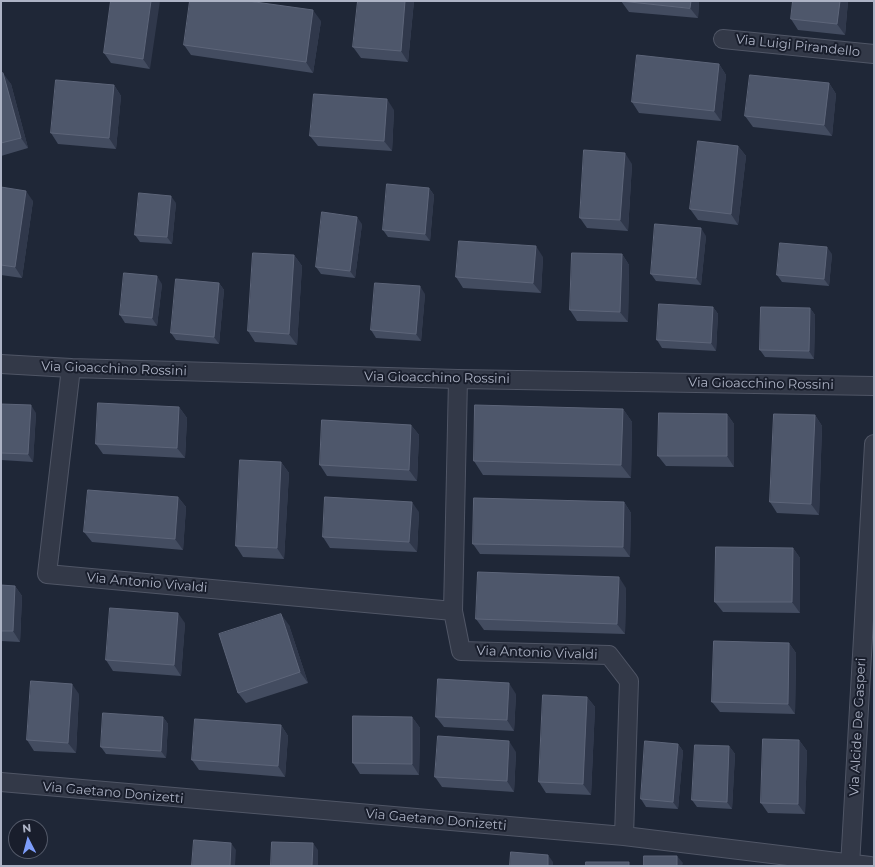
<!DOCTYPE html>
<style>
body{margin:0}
#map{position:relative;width:875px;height:867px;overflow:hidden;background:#1f2737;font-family:Montserrat,sans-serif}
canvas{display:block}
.frame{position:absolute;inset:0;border:2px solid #adb3c5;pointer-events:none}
.north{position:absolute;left:8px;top:819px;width:40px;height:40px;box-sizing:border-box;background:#191e2c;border:1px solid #545a69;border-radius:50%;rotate:354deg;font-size:11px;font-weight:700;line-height:16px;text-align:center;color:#adb3c5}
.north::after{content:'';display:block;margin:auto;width:14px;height:18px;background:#7d9dfa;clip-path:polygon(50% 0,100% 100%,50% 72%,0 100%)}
</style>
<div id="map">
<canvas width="875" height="867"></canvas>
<div class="frame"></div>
<div class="north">N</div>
</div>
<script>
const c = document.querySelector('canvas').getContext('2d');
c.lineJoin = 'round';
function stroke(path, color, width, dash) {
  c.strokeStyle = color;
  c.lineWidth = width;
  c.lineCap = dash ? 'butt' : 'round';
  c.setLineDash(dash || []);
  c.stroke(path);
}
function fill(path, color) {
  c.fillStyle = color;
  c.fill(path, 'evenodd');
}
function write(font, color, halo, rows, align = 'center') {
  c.font = font + ' Montserrat,sans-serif';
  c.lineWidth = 4;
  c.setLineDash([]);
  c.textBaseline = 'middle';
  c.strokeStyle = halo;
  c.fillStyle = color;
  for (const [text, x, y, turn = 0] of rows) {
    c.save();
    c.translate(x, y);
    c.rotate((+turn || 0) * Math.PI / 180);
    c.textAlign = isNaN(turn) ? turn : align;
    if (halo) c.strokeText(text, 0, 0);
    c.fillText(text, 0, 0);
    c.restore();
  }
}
const street = new Path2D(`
 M 723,39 L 874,54
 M 1,364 L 71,368 L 458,379 L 874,386
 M 71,368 L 47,574 L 453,611 L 461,651 L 609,655 L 629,681 L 624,836
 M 453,611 L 458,379
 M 1,782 L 624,836 L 870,866
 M 850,866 L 874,444`);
const wall = new Path2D(`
 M 111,1 L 150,69 L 111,63 L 104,53 Z
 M 414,1 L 408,62 L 361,58 L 353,47 Z
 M 621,1 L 699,1 L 698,18 L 629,12 Z
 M 793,1 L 848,1 L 845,35 L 798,30 L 791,19 Z
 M 321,21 L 313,73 L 191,55 L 184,45 Z
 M 719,64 L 726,75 L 721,121 L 639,113 L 632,102 Z
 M 1,74 L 11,84 L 28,148 L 1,156 Z
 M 829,83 L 836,94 L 832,136 L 753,127 L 745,116 Z
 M 114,85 L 121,96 L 116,149 L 58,144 L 51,133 Z
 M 394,110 L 392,151 L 318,146 L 310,136 Z
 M 738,146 L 746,156 L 738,225 L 698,220 L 690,209 Z
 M 632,164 L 628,231 L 587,228 L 580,218 Z
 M 1,187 L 33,201 L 22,278 L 1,275 Z
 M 429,188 L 434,195 L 430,241 L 388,237 L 383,230 Z
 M 176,203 L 172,244 L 140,242 L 135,235 Z
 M 362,224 L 355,278 L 321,274 L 316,267 Z
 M 706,236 L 701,285 L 656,281 L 651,274 Z
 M 622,254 L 629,265 L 628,322 L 577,321 L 570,310 Z
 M 832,254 L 829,286 L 782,282 L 777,275 Z
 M 294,255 L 302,266 L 297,345 L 255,342 L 248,331 Z
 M 543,257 L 541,293 L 463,288 L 456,277 Z
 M 219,283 L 224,290 L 219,344 L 176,340 L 171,333 Z
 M 162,284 L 157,326 L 125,323 L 120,315 Z
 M 425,294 L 421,341 L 376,338 L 371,330 Z
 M 713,307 L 718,314 L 716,351 L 662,348 L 657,340 Z
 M 810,308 L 815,315 L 814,359 L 765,357 L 760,350 Z
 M 1,404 L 36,413 L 33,462 L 1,460 Z
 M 179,407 L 187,418 L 185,458 L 103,454 L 96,444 Z
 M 623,409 L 632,422 L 631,478 L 483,475 L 474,461 Z
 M 727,414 L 734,424 L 734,467 L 666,466 L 658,456 Z
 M 815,415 L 822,426 L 819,515 L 777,513 L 770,502 Z
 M 411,425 L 419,435 L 417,481 L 327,476 L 320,465 Z
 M 281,462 L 289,473 L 284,559 L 243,557 L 236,546 Z
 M 178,497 L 186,507 L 183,550 L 92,542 L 84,532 Z
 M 624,502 L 631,513 L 630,557 L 480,554 L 473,544 Z
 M 419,512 L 417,552 L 330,548 L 323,537 Z
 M 793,548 L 800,558 L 800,613 L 723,612 L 715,602 Z
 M 1,585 L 15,586 L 22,596 L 20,642 L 1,641 Z
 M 626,588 L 625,634 L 484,630 L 476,619 Z
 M 185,623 L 181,676 L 113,671 L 106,660 Z
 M 289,625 L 308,683 L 246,703 L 238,693 Z
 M 789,643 L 796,653 L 795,714 L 720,712 L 712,702 Z
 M 79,694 L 76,753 L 34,751 L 27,740 Z
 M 516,694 L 514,731 L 444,727 L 436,717 Z
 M 587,697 L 595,707 L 591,795 L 546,793 L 539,782 Z
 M 163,717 L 168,724 L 166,758 L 106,754 L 101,747 Z
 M 412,717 L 420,728 L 419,775 L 360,774 L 353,763 Z
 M 281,725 L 288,736 L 285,777 L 199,770 L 192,760 Z
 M 799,740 L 807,751 L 805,814 L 768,813 L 761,803 Z
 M 678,744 L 683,751 L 678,809 L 646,807 L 641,799 Z
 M 729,746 L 735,754 L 732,809 L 697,807 L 692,800 Z
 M 516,752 L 514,792 L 442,787 L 435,777 Z`);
const shadedWall = new Path2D(`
 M 151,1 L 160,1 L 150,69 L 143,59 Z
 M 405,1 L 414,1 L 408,62 L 401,51 Z
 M 691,1 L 699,1 L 698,18 L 690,8 Z
 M 840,1 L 848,1 L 845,35 L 837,24 Z
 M 313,10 L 321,21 L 313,73 L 306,62 Z
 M 719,64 L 726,75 L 721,121 L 714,111 Z
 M 3,73 L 11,84 L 28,148 L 21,138 Z
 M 829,83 L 836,94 L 832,136 L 824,125 Z
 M 114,85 L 121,96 L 116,149 L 109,138 Z
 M 387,99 L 394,110 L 392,151 L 384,141 Z
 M 738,146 L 746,156 L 738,225 L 731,214 Z
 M 625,153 L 632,164 L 628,231 L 620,220 Z
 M 429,188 L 434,195 L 430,241 L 425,234 Z
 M 26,191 L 33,201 L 22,278 L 15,267 Z
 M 171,196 L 176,203 L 172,244 L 167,237 Z
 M 357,217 L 362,224 L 355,278 L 350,271 Z
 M 701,228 L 706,236 L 701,285 L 696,278 Z
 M 536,246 L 543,257 L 541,293 L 533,283 Z
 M 827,247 L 832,254 L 829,286 L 824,279 Z
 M 622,254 L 629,265 L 628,322 L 620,312 Z
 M 294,255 L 302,266 L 297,345 L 289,334 Z
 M 157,276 L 162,284 L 157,326 L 152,318 Z
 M 219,283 L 224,290 L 219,344 L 214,337 Z
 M 420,286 L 425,294 L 421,341 L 416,334 Z
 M 713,307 L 718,314 L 716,351 L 711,343 Z
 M 810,308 L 815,315 L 814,359 L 809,351 Z
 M 31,405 L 36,413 L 33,462 L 28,454 Z
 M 179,407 L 187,418 L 185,458 L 177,448 Z
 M 623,409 L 632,422 L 631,478 L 621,465 Z
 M 727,414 L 734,424 L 734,467 L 727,456 Z
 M 815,415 L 822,426 L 819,515 L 811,504 Z
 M 411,425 L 419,435 L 417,481 L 409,470 Z
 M 281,462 L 289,473 L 284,559 L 277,548 Z
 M 178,497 L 186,507 L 183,550 L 175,539 Z
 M 412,502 L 419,512 L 417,552 L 409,542 Z
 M 624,502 L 631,513 L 630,557 L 623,547 Z
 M 793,548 L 800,558 L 800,613 L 792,602 Z
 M 619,577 L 626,588 L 625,634 L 617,624 Z
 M 15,586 L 22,596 L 20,642 L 13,631 Z
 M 178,613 L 185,623 L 181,676 L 174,665 Z
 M 281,614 L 289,625 L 308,683 L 300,672 Z
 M 789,643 L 796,653 L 795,714 L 788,704 Z
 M 509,683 L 516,694 L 514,731 L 507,720 Z
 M 72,684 L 79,694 L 76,753 L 68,743 Z
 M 587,697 L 595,707 L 591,795 L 583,784 Z
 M 163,717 L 168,724 L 166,758 L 161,751 Z
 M 412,717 L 420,728 L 419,775 L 412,764 Z
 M 281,725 L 288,736 L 285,777 L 278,766 Z
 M 799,740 L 807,751 L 805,814 L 798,804 Z
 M 509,741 L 516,752 L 514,792 L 507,781 Z
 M 678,744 L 683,751 L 678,809 L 673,802 Z
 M 729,746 L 735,754 L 732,809 L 727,802 Z
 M 231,843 L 236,850 L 235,866 L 230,866 Z
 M 313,843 L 318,850 L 318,866 L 312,866 Z
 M 548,855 L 553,862 L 553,866 L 548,866 Z
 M 677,856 L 683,863 L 682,866 L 677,866 Z`);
const building = new Path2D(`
 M 111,1 L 151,1 L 143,59 L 104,53 Z
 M 190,1 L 248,1 L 313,10 L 306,62 L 184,45 Z
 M 358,1 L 405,1 L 401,51 L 353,47 Z
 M 621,1 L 691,1 L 690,8 Z
 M 793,1 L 840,1 L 837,24 L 791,19 Z
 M 637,55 L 719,64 L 714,111 L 632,102 Z
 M 3,73 L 21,138 L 1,143 L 1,74 Z
 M 750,75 L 829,83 L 824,125 L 745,116 Z
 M 56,80 L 114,85 L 109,138 L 51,133 Z
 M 314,94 L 387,99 L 384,141 L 310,136 Z
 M 698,141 L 738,146 L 731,214 L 690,209 Z
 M 584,150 L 625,153 L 620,220 L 580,218 Z
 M 387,184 L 429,188 L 425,234 L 383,230 Z
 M 1,187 L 26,191 L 15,267 L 1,265 Z
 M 139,193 L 171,196 L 167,237 L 135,235 Z
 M 322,212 L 357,217 L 350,271 L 316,267 Z
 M 655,224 L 701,228 L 696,278 L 651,274 Z
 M 459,241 L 536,246 L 533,283 L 456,277 Z
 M 780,243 L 827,247 L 824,279 L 777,275 Z
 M 253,253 L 294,255 L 289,334 L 248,331 Z
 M 572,253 L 622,254 L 620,312 L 570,310 Z
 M 124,273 L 157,276 L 152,318 L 120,315 Z
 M 176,279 L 219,283 L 214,337 L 171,333 Z
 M 375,283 L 420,286 L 416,334 L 371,330 Z
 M 659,304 L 713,307 L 711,343 L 657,340 Z
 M 761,307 L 810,308 L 809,351 L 760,350 Z
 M 98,403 L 179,407 L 177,448 L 96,444 Z
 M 1,404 L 31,405 L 28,454 L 1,453 Z
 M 475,405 L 623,409 L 621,465 L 474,461 Z
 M 659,413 L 727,414 L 727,456 L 658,456 Z
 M 774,414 L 815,415 L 811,504 L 770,502 Z
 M 322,420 L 411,425 L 409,470 L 320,465 Z
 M 240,460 L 281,462 L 277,548 L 236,546 Z
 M 88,490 L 178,497 L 175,539 L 84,532 Z
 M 325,497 L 412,502 L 409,542 L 323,537 Z
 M 474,498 L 624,502 L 623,547 L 473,544 Z
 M 716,547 L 793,548 L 792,602 L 715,602 Z
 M 478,572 L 619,577 L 617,624 L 476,619 Z
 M 1,585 L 15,586 L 13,631 L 1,631 Z
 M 110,608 L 178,613 L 174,665 L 106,660 Z
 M 281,614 L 300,672 L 238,693 L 219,634 Z
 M 714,641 L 789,643 L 788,704 L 712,702 Z
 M 438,679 L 509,683 L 507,720 L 436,717 Z
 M 31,681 L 72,684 L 68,743 L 27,740 Z
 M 543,695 L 587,697 L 583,784 L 539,782 Z
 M 103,713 L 163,717 L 161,751 L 101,747 Z
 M 353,716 L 412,717 L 412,764 L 353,763 Z
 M 195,719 L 281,725 L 278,766 L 192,760 Z
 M 438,736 L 509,741 L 507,781 L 435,777 Z
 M 763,739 L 799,740 L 798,804 L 761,803 Z
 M 645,741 L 678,744 L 673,802 L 641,799 Z
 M 695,745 L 729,746 L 727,802 L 692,800 Z
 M 194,840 L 231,843 L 230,866 L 192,866 Z
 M 272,842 L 313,843 L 312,866 L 271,866 Z
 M 511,852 L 548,855 L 548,866 L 510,866 Z
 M 644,856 L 677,856 L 677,866 L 644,866 Z
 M 586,862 L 629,862 L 629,866 L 586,866 Z`);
const streetNames = [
 ["Via Luigi Pirandello",798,46,6],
 ["Via Gioacchino Rossini",114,369,2],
 ["Via Gioacchino Rossini",437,378,1],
 ["Via Gioacchino Rossini",761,384,1],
 ["Via Antonio Vivaldi",147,583,5],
 ["Via Antonio Vivaldi",537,653,2],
 ["Via Alcide De Gasperi",858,727,-87],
 ["Via Gaetano Donizetti",113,793,5],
 ["Via Gaetano Donizetti",436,820,5]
];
stroke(street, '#505666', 20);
stroke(street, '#333948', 18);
fill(wall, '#434c60');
fill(shadedWall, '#30384b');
fill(building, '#4e576b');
stroke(building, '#5d6579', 1);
write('13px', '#adb3c5', '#191e2c', streetNames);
</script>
